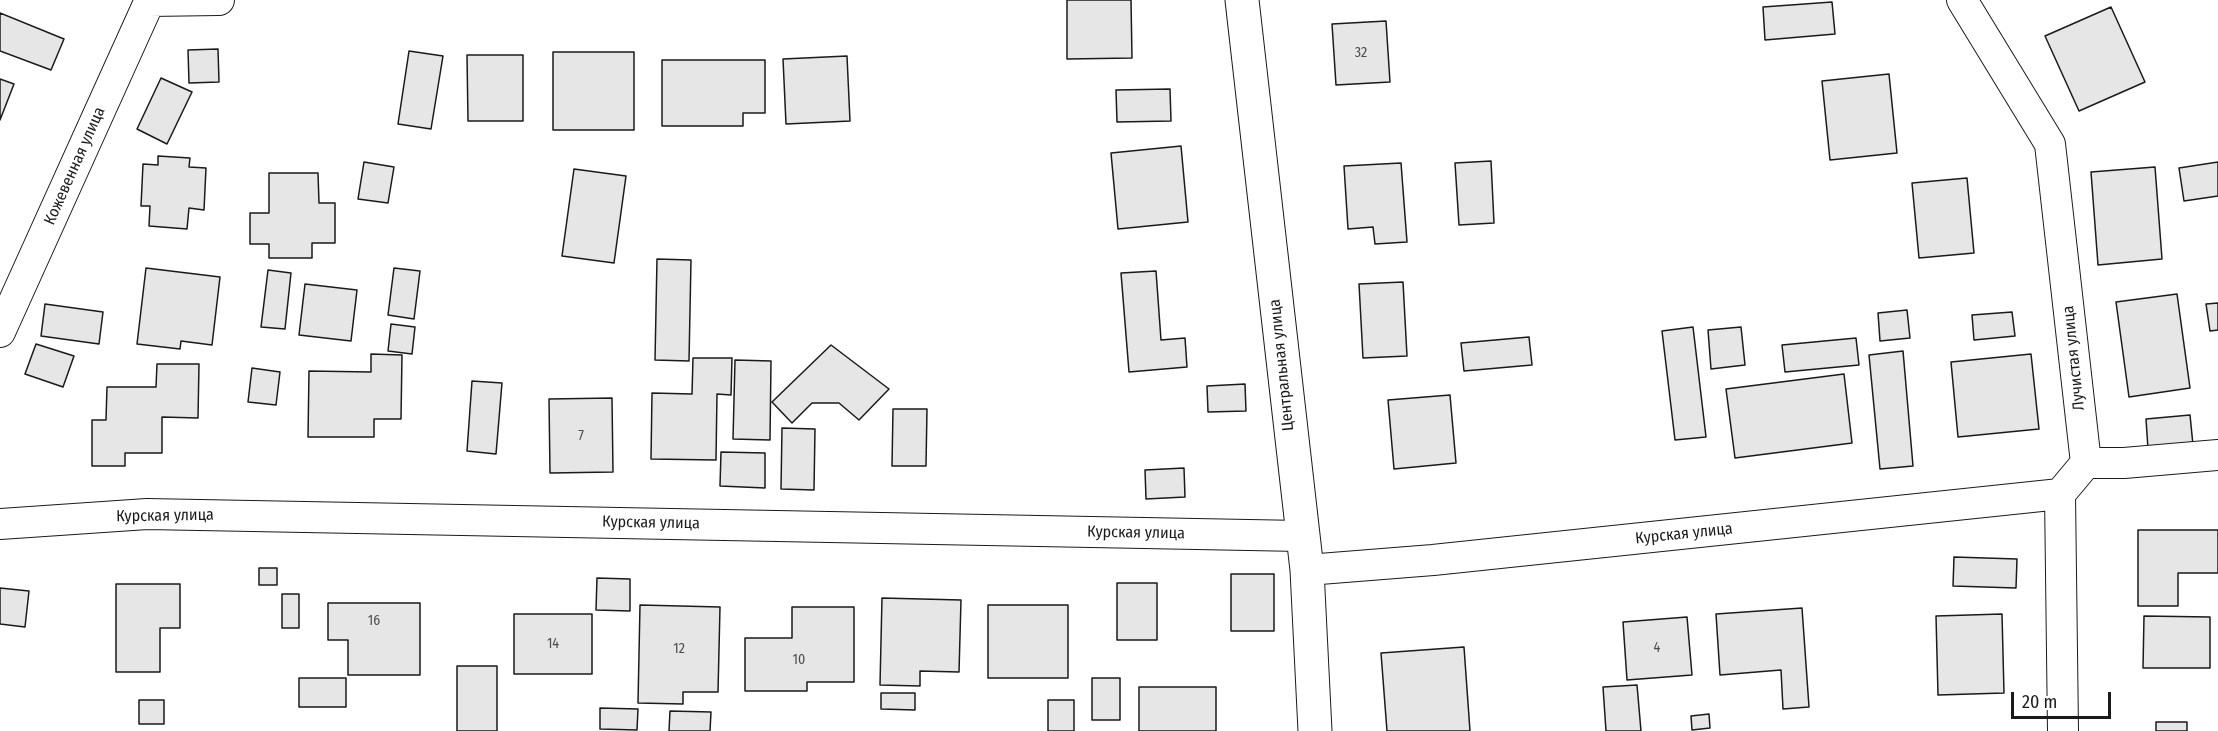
<!DOCTYPE html>
<meta charset="utf-8">
<style>
body{margin:0}
#map{position:relative;width:2218px;height:731px;overflow:hidden;background:#fff;font-family:"Fira Sans Condensed",sans-serif}
canvas{display:block}
.scale{position:absolute;left:2011px;top:692px;width:100px;height:27px;box-sizing:border-box;border:3px solid #1a1a1a;border-top:0;padding-left:8px;font-size:18px;line-height:21px;white-space:nowrap;color:#1a1a1a;-webkit-text-stroke:4px #fff;paint-order:stroke}
</style>
<div id="map">
<canvas width="2218" height="731"></canvas>
<div class="scale">20 m</div>
</div>
<script>
const c = document.querySelector('canvas').getContext('2d');
c.lineJoin = 'round';
function fill(path, color) {
  c.fillStyle = color;
  c.fill(path, 'evenodd');
}
function stroke(path, color, width, dash) {
  c.strokeStyle = color;
  c.lineWidth = width;
  c.lineCap = dash ? 'butt' : 'round';
  c.setLineDash(dash || []);
  c.stroke(path);
}
function write(font, color, halo, rows, align = 'center') {
  c.font = font + ' "Fira Sans Condensed",sans-serif';
  c.lineWidth = 4.5;
  c.setLineDash([]);
  c.textBaseline = 'middle';
  c.strokeStyle = halo;
  c.fillStyle = color;
  for (const [text, x, y, turn = 0] of rows) {
    c.save();
    c.translate(x, y);
    c.rotate((+turn || 0) * Math.PI / 180);
    c.textAlign = isNaN(turn) ? turn : align;
    if (halo) c.strokeText(text, 0, 0);
    c.fillText(text, 0, 0);
    c.restore();
  }
}
const building = new Path2D(`
 M 1067,0 L 1131,0 L 1132,58 L 1067,59 Z
 M 1832,2 L 1835,34 L 1765,40 L 1763,7 Z
 M 2111,7 L 2145,82 L 2079,111 L 2045,36 Z
 M 0,13 L 64,39 L 51,70 L 0,51 Z
 M 1386,21 L 1390,82 L 1336,85 L 1332,24 Z
 M 218,49 L 219,82 L 189,83 L 188,50 Z
 M 409,51 L 443,56 L 431,129 L 398,124 Z
 M 553,52 L 634,52 L 634,130 L 553,130 Z
 M 467,55 L 523,55 L 523,121 L 468,121 Z
 M 847,56 L 850,121 L 786,124 L 783,59 Z
 M 662,60 L 765,60 L 765,113 L 743,113 L 743,126 L 662,126 Z
 M 1889,74 L 1897,153 L 1830,160 L 1822,81 Z
 M 161,78 L 192,92 L 167,144 L 137,129 Z
 M 0,79 L 14,84 L 0,120 Z
 M 1170,89 L 1171,121 L 1117,122 L 1116,90 Z
 M 1181,146 L 1188,222 L 1118,229 L 1111,153 Z
 M 158,156 L 190,158 L 189,167 L 206,168 L 204,210 L 189,208 L 187,229 L 149,226 L 150,206 L 141,206 L 143,164 L 158,165 Z
 M 1491,161 L 1494,223 L 1459,225 L 1455,163 Z
 M 364,162 L 394,167 L 388,203 L 358,199 Z
 M 2218,162 L 2218,196 L 2184,201 L 2179,168 Z
 M 1401,163 L 1407,242 L 1375,244 L 1373,227 L 1348,229 L 1344,166 Z
 M 2155,167 L 2162,259 L 2098,265 L 2091,172 Z
 M 574,169 L 626,176 L 614,263 L 562,256 Z
 M 269,173 L 318,173 L 319,203 L 335,203 L 335,243 L 312,243 L 312,258 L 269,258 L 269,244 L 250,244 L 250,213 L 269,213 Z
 M 1967,178 L 1974,253 L 1919,258 L 1912,183 Z
 M 657,259 L 691,260 L 689,361 L 655,360 Z
 M 146,268 L 220,277 L 212,345 L 181,341 L 180,349 L 137,344 Z
 M 394,268 L 420,271 L 414,319 L 388,315 Z
 M 268,270 L 291,273 L 285,329 L 261,327 Z
 M 1156,271 L 1161,340 L 1185,338 L 1187,367 L 1129,372 L 1121,273 Z
 M 1403,282 L 1407,356 L 1363,358 L 1359,284 Z
 M 305,284 L 357,290 L 351,341 L 299,335 Z
 M 2177,294 L 2190,388 L 2129,397 L 2116,302 Z
 M 2218,303 L 2218,330 L 2210,331 L 2206,304 Z
 M 45,304 L 103,312 L 99,344 L 41,336 Z
 M 1907,310 L 1910,338 L 1880,341 L 1878,313 Z
 M 2012,312 L 2015,336 L 1974,340 L 1972,315 Z
 M 391,324 L 415,327 L 412,354 L 388,351 Z
 M 1693,327 L 1706,437 L 1675,440 L 1662,331 Z
 M 1741,327 L 1745,365 L 1711,369 L 1708,330 Z
 M 1529,337 L 1532,365 L 1464,371 L 1461,343 Z
 M 1856,338 L 1859,365 L 1785,372 L 1782,345 Z
 M 36,344 L 74,356 L 63,387 L 25,374 Z
 M 831,345 L 889,389 L 859,420 L 839,403 L 812,403 L 792,423 L 772,402 Z
 M 1903,351 L 1913,466 L 1880,469 L 1869,355 Z
 M 371,354 L 402,355 L 401,419 L 374,419 L 374,437 L 308,437 L 309,371 L 371,372 Z
 M 2031,354 L 2039,429 L 1958,437 L 1951,362 Z
 M 693,358 L 732,358 L 731,395 L 717,394 L 716,460 L 651,459 L 652,393 L 692,394 Z
 M 735,360 L 771,361 L 770,440 L 733,439 Z
 M 157,364 L 199,364 L 198,418 L 162,417 L 162,453 L 125,453 L 125,466 L 92,466 L 92,420 L 106,420 L 107,387 L 156,387 Z
 M 252,368 L 280,372 L 276,405 L 248,402 Z
 M 1844,374 L 1852,443 L 1735,458 L 1726,389 Z
 M 472,381 L 502,383 L 496,454 L 467,451 Z
 M 1245,384 L 1246,411 L 1208,412 L 1207,386 Z
 M 1450,395 L 1456,463 L 1394,469 L 1388,400 Z
 M 612,398 L 613,472 L 550,473 L 549,399 Z
 M 893,409 L 927,409 L 926,466 L 892,466 Z
 M 2190,415 L 2193,445 L 2148,449 L 2146,419 Z
 M 782,428 L 815,429 L 814,490 L 781,489 Z
 M 721,452 L 765,453 L 765,488 L 720,486 Z
 M 1184,468 L 1185,497 L 1146,499 L 1145,470 Z
 M 2138,530 L 2218,530 L 2218,573 L 2178,573 L 2178,606 L 2138,606 Z
 M 1954,557 L 2017,559 L 2016,588 L 1953,586 Z
 M 259,568 L 277,568 L 277,585 L 259,585 Z
 M 1231,574 L 1274,574 L 1274,631 L 1231,631 Z
 M 597,578 L 630,579 L 630,611 L 596,610 Z
 M 1117,583 L 1157,583 L 1157,640 L 1117,640 Z
 M 116,584 L 180,584 L 180,628 L 160,628 L 160,672 L 116,672 Z
 M 0,588 L 29,591 L 25,627 L 0,624 Z
 M 282,594 L 299,594 L 299,628 L 282,628 Z
 M 882,598 L 961,600 L 959,672 L 920,671 L 920,686 L 880,685 Z
 M 328,603 L 420,603 L 420,675 L 348,675 L 348,640 L 328,640 Z
 M 640,605 L 720,607 L 718,692 L 683,692 L 683,704 L 638,703 Z
 M 988,605 L 1068,605 L 1068,678 L 988,678 Z
 M 792,607 L 854,607 L 854,682 L 807,682 L 807,691 L 745,691 L 745,638 L 792,638 Z
 M 1802,608 L 1809,707 L 1783,709 L 1781,670 L 1720,675 L 1716,614 Z
 M 514,614 L 592,614 L 592,674 L 514,674 Z
 M 2002,614 L 2004,693 L 1938,695 L 1936,616 Z
 M 2144,616 L 2210,617 L 2210,668 L 2143,668 Z
 M 1687,617 L 1692,675 L 1627,680 L 1623,622 Z
 M 1464,647 L 1470,731 L 1387,731 L 1381,653 Z
 M 457,666 L 497,666 L 497,731 L 457,731 Z
 M 299,678 L 346,678 L 346,707 L 299,707 Z
 M 1092,678 L 1120,678 L 1120,720 L 1092,720 Z
 M 1637,685 L 1641,731 L 1606,731 L 1603,687 Z
 M 1139,687 L 1216,687 L 1216,731 L 1139,731 Z
 M 881,693 L 915,693 L 915,710 L 881,709 Z
 M 139,700 L 164,700 L 164,724 L 139,724 Z
 M 1048,700 L 1074,700 L 1074,731 L 1048,731 Z
 M 600,708 L 638,709 L 637,730 L 600,729 Z
 M 670,711 L 711,712 L 710,731 L 669,731 Z
 M 1709,714 L 1710,728 L 1692,730 L 1691,716 Z
 M 2156,722 L 2187,722 L 2187,731 L 2156,731 Z`);
const minor = new Path2D(`
 M 1962,0 L 2050,144 L 2086,463 L 2060,494 L 2063,731
 M 149,1 L 219,0
 M 0,332 L 150,0
 M 2086,463 L 2124,463 L 2218,455
 M 0,524 L 147,514 L 1301,536
 M 1307,570 L 1433,560 L 2060,494`);
const tertiary = new Path2D(`
 M 1242,0 L 1307,570 L 1315,731`);
const numberNames = [
 ["32",1361,53],
 ["7",581,436],
 ["16",374,621],
 ["14",553,644],
 ["4",1657,648],
 ["12",679,649],
 ["10",799,660]
];
const streetNames = [
 ["Кожевенная улица",75,166,-66],
 ["Лучистая улица",2074,358,-96],
 ["Центральная улица",1282,365,-96],
 ["Курская улица",165,516,-1],
 ["Курская улица",651,523,1],
 ["Курская улица",1136,533,1],
 ["Курская улица",1684,534,-6]
];
fill(building, '#e6e6e6');
stroke(building, '#1a1a1a', 1.5);
stroke(minor, '#1a1a1a', 32);
stroke(tertiary, '#1a1a1a', 35);
stroke(minor, '#fff', 30);
stroke(tertiary, '#fff', 33);
write('14px', '#4d4d4d', null, numberNames);
write('16px', '#1a1a1a', '#fff', streetNames);
</script>
